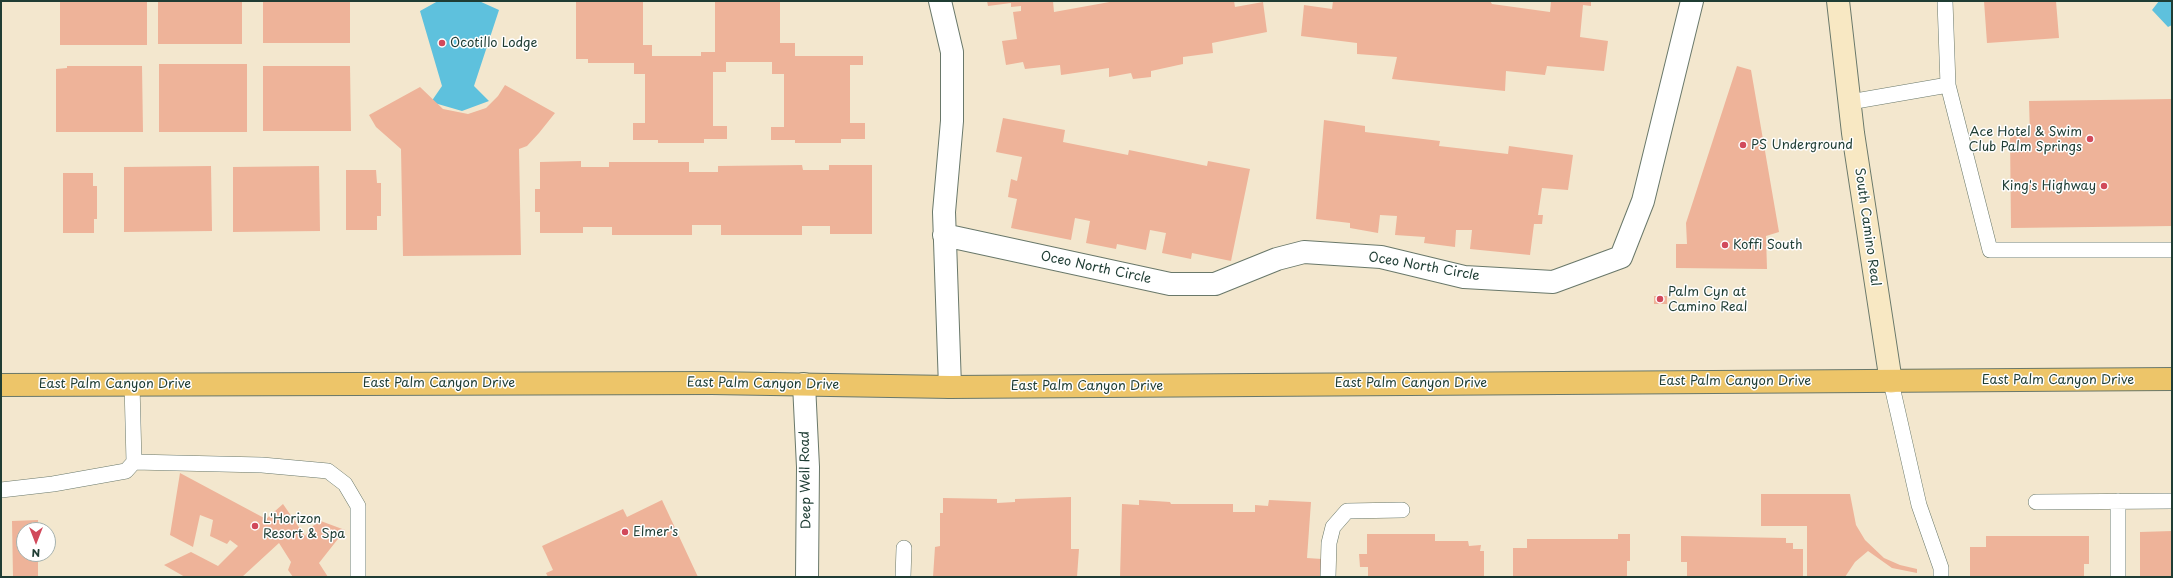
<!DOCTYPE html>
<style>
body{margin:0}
#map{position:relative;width:2173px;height:578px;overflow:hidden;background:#f3e7ce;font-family:"Playpen Sans",sans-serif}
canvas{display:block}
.frame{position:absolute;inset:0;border:2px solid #1f3d34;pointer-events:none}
.north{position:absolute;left:16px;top:522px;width:40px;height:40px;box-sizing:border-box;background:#fff;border:1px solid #a5b1ae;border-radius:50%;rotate:180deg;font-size:11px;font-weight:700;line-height:16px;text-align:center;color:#1f3d34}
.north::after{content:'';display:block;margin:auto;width:14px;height:18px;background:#d1495b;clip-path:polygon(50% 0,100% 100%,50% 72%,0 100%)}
</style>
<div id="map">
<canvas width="2173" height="578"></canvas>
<div class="frame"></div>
<div class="north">N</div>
</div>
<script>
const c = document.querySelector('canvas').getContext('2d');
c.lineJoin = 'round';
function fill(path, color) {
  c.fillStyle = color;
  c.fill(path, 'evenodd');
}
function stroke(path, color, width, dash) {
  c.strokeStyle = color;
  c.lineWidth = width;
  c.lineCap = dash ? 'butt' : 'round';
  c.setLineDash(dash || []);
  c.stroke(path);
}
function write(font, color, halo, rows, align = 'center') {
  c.font = font + ' "Playpen Sans",sans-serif';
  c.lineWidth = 3;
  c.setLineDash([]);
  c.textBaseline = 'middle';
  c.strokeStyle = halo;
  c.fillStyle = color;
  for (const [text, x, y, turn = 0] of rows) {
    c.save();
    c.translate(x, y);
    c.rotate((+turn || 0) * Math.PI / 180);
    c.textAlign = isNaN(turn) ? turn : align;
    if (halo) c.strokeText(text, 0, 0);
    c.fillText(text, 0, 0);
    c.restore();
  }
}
const water = new Path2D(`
 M 438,1 L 479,1 L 499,10 L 474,86 L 489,101 L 462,111 L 431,102 L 442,86 L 420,11 Z
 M 2159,1 L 2172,1 L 2172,25 L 2168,27 L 2152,10 Z`);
const building = new Path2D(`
 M 60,1 L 147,1 L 147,45 L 60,45 Z
 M 158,1 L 242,1 L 242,44 L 158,44 Z
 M 263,1 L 350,1 L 350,43 L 263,43 Z
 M 576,1 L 643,1 L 643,45 L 652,45 L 652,56 L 701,56 L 701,52 L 715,52 L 715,1 L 780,1 L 780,43 L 795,43 L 795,56 L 863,56 L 863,65 L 850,65 L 850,123 L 865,123 L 865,139 L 841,139 L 841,143 L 795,143 L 795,140 L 771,140 L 771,127 L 784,127 L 784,74 L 772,74 L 772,62 L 726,62 L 726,72 L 713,72 L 713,126 L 727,126 L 727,139 L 704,139 L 704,143 L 658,143 L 658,140 L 633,140 L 633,123 L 645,123 L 645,74 L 634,74 L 634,63 L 588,63 L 588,59 L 576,59 Z
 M 987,1 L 1053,1 L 1054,12 L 1115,1 L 1234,1 L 1235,7 L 1263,2 L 1267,32 L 1212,43 L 1213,53 L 1183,57 L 1183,64 L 1151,71 L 1151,77 L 1133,79 L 1131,73 L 1109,77 L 1109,68 L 1061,75 L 1060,65 L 1025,69 L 1023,62 L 1006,65 L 1002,41 L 1017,39 L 1013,12 L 1021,11 L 1021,6 L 1011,7 L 1011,3 L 988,6 Z
 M 1333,1 L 1490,1 L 1492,4 L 1550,12 L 1551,1 L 1591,1 L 1591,6 L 1583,5 L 1580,37 L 1608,41 L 1604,71 L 1547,66 L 1545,75 L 1506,71 L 1505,91 L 1392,79 L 1397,57 L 1357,54 L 1357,43 L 1301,36 L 1304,5 L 1332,9 Z
 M 1984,1 L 2056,1 L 2059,38 L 1987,43 Z
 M 159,64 L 247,64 L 247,132 L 159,132 Z
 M 67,66 L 142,66 L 143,132 L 56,132 L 56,69 L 67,68 Z
 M 263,66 L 350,66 L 351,131 L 263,131 Z
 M 1737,66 L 1751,70 L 1779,232 L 1766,236 L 1767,269 L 1676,268 L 1676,244 L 1687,244 L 1686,223 Z
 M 505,85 L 555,113 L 539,133 L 527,146 L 519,149 L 521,255 L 403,256 L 401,149 L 376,127 L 369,115 L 420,87 L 443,109 L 468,114 L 486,108 L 498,96 Z
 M 2172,99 L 2172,226 L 2011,228 L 2010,136 L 2030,136 L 2029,101 Z
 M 1003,118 L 1065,130 L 1063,142 L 1128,155 L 1129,150 L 1207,166 L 1208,161 L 1250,169 L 1231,261 L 1192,253 L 1191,259 L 1162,253 L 1166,233 L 1150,230 L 1146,250 L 1117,244 L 1116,249 L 1086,243 L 1090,221 L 1075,218 L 1071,240 L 1011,228 L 1017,199 L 1008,197 L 1011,179 L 1017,181 L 1022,157 L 996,152 Z
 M 1324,120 L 1365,126 L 1365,132 L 1440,141 L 1439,146 L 1508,154 L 1509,146 L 1573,155 L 1568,190 L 1542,188 L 1538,215 L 1543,215 L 1542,224 L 1534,224 L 1530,255 L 1470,249 L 1472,230 L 1456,230 L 1455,247 L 1424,243 L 1425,237 L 1395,235 L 1397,216 L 1380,215 L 1378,233 L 1350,228 L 1350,223 L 1316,219 Z
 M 581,161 L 581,167 L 609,167 L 609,162 L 689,162 L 689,172 L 718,172 L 718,166 L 802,165 L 803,170 L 829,170 L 829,165 L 872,165 L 872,234 L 830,234 L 830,226 L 802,226 L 802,235 L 721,235 L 721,225 L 692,225 L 692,235 L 612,235 L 612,227 L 583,227 L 583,233 L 540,233 L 540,212 L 535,212 L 535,189 L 540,189 L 540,162 Z
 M 211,166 L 212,231 L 124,232 L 124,167 Z
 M 319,166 L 320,231 L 233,232 L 233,167 Z
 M 346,170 L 376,170 L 377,183 L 381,183 L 381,216 L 377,216 L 377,230 L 346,230 Z
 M 63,173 L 93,173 L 93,186 L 97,186 L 97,219 L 94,219 L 94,233 L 63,233 Z
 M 1654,296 L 1667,296 L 1667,304 L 1654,304 Z
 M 180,473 L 266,519 L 283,504 L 305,536 L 318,520 L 345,530 L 319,563 L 328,577 L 293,577 L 288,570 L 291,562 L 279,543 L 242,577 L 185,577 L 164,565 L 191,552 L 218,566 L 238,546 L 230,540 L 227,544 L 210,536 L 213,520 L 200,515 L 193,547 L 170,535 Z
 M 1761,494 L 1850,494 L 1856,525 L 1865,540 L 1884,558 L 1900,565 L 1917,569 L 1917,573 L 1892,568 L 1868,551 L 1855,562 L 1845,577 L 1807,577 L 1807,526 L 1761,526 Z
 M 1071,497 L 1071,549 L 1079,549 L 1077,577 L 933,577 L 935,547 L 940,546 L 940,513 L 943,513 L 943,498 L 997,499 L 997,503 L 1015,502 L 1015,499 Z
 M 662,500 L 698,577 L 548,577 L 546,573 L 553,570 L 542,546 L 623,509 L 627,517 Z
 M 1139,500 L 1170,502 L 1171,504 L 1233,504 L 1233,512 L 1255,512 L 1255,505 L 1268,506 L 1269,500 L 1311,502 L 1307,558 L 1322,559 L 1321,577 L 1120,577 L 1122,504 L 1139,505 Z
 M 38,520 L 38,530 L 24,530 L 24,554 L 38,554 L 38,577 L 13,577 L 12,521 Z
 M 2172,531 L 2172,577 L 2140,577 L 2140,532 Z
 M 1367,534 L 1435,534 L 1435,541 L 1468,541 L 1469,546 L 1481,545 L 1480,551 L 1484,551 L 1484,577 L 1368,577 L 1368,567 L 1360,567 L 1359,554 L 1367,554 Z
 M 1618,534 L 1630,534 L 1630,561 L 1627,561 L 1627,577 L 1513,577 L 1513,548 L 1527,548 L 1527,539 L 1618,539 Z
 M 1681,536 L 1786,538 L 1786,543 L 1793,543 L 1793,549 L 1803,549 L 1803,577 L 1687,577 L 1687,562 L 1681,562 Z
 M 1986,536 L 2089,536 L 2089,564 L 2084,564 L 2084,577 L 1970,577 L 1970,547 L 1986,547 Z`);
const lane = new Path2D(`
 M 1945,1 L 1948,85 L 1990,250 L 2172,250
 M 1850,102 L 1948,85
 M 1891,382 L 1919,505 L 1941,568 L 1941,577
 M 134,462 L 262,465 L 328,471 L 345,484 L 358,506 L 358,577
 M 1,490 L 53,484 L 126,471 L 134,462 L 132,384
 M 2118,501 L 2118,577
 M 2036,502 L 2172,501
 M 903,577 L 904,548
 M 1328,577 L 1329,543 L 1333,527 L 1347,511 L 1402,510`);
const street = new Path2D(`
 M 940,1 L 952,52 L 952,121 L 944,212 L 950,387
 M 944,235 L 1170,284 L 1215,284 L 1277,259 L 1304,252 L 1381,257 L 1464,277 L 1553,282 L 1621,257 L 1643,201 L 1692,1
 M 804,384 L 808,467 L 807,577`);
const secondary = new Path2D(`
 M 1838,1 L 1853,133 L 1891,382`);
const primary = new Path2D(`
 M 1,385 L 711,383 L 950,387 L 2172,379`);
const markers = [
 [442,43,4,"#d1495b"],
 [2090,139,4,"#d1495b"],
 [1743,145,4,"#d1495b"],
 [2104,186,4,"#d1495b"],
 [1725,245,4,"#d1495b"],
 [1660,299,4,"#d1495b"],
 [255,526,4,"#d1495b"],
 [625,532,4,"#d1495b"]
];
const poiNames = [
 ["Ocotillo Lodge",450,43],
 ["Ace Hotel & Swim",2082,132,"right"],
 ["Club Palm Springs",2082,147,"right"],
 ["PS Underground",1751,145],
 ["King's Highway",2096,186,"right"],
 ["Koffi South",1733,245],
 ["Palm Cyn at",1668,292],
 ["Camino Real",1668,307],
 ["L'Horizon",263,519],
 ["Resort & Spa",263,534],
 ["Elmer's",633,532]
];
const streetNames = [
 ["South Camino Real",1867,227,82],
 ["Oceo North Circle",1424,267,10],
 ["Oceo North Circle",1096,268,12],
 ["East Palm Canyon Drive",2058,380],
 ["East Palm Canyon Drive",1735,381],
 ["East Palm Canyon Drive",439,383],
 ["East Palm Canyon Drive",1411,383],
 ["East Palm Canyon Drive",115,384],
 ["East Palm Canyon Drive",763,384,1],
 ["East Palm Canyon Drive",1087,386],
 ["Deep Well Road",806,480,-91]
];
fill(water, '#5ec1dd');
fill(building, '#eeb399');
stroke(lane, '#69786a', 16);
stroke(street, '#69786a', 24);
stroke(secondary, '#69786a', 24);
stroke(primary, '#69786a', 24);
stroke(lane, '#fff', 15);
stroke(street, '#fff', 22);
stroke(secondary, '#f8e8c3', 22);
stroke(primary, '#edc569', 22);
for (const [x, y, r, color] of markers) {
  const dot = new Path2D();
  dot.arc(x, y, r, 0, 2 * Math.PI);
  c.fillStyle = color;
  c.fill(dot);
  stroke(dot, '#fff', 1.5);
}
write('13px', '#1f3d34', '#fff', poiNames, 'left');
write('13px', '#1f3d34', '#fff', streetNames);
</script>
